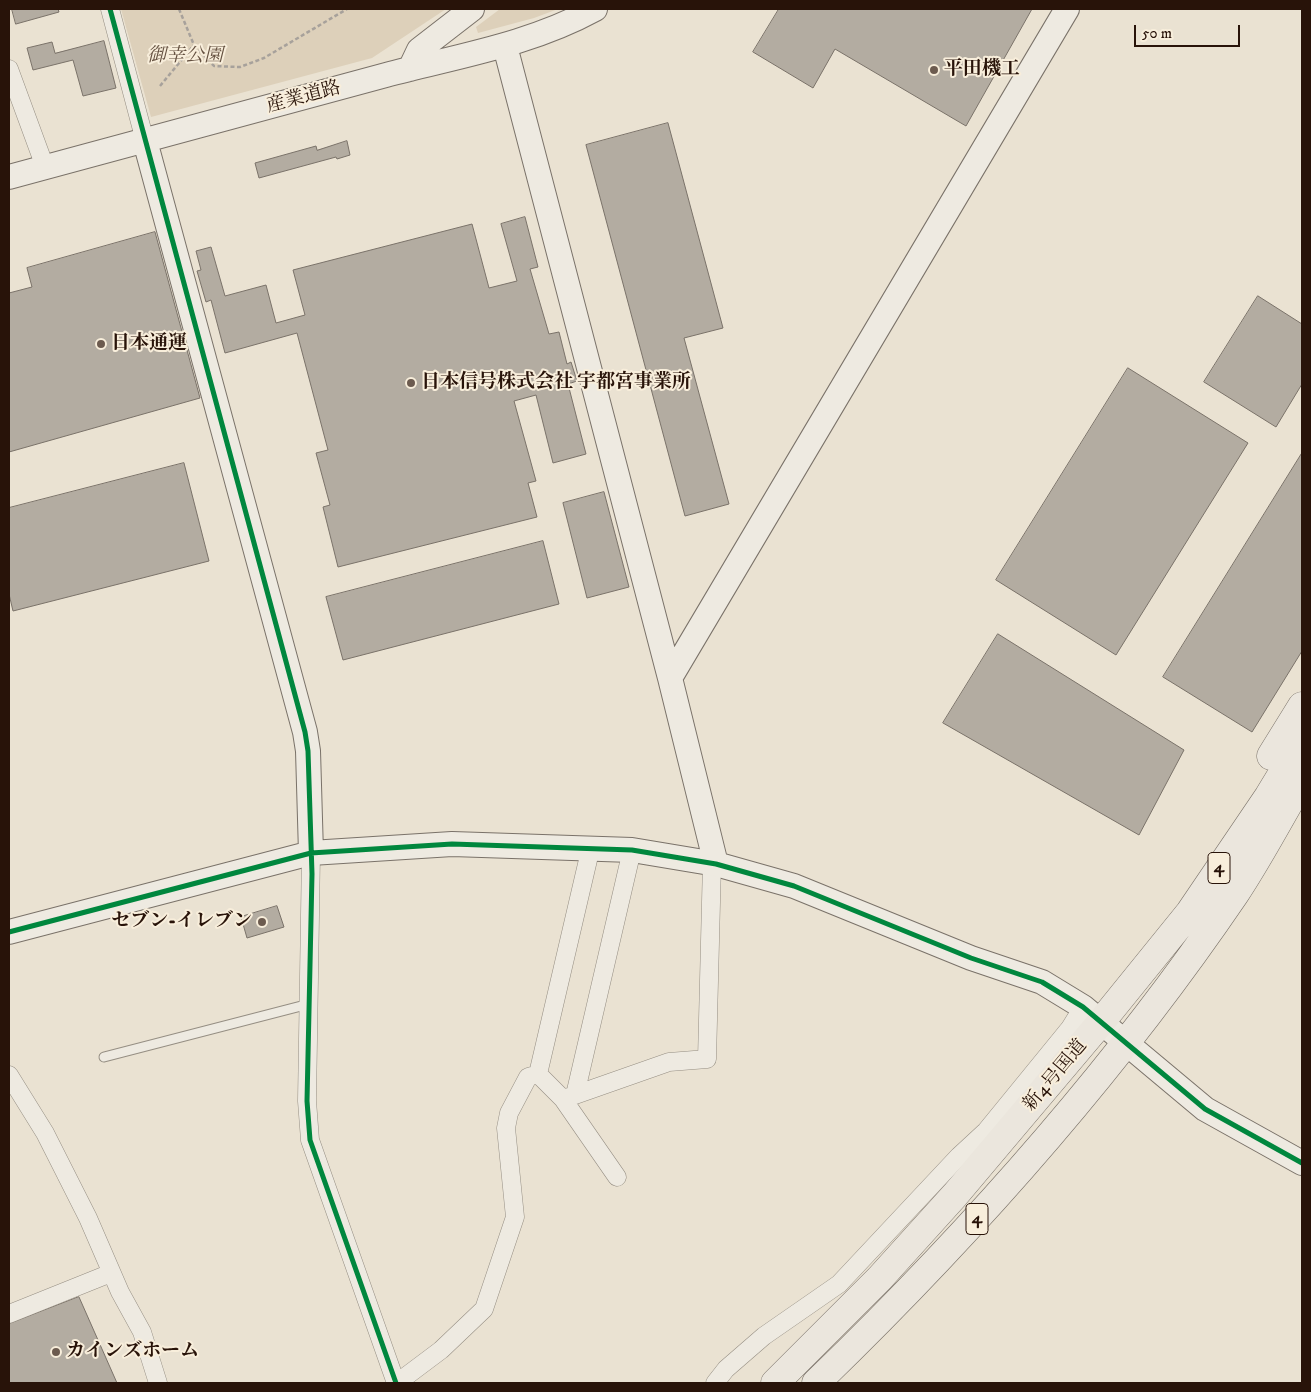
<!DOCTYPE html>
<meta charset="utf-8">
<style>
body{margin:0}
#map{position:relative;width:1311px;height:1392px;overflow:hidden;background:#eae2d2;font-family:"IM FELL DW Pica",serif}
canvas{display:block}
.frame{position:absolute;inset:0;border:10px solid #281309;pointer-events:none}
.scale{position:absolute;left:1134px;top:25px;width:106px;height:22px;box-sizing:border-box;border:2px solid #281309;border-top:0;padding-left:6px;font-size:15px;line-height:18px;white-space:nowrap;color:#281309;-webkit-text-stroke:4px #f8eedb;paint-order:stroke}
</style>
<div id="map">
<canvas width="1311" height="1392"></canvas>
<div class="frame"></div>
<div class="scale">50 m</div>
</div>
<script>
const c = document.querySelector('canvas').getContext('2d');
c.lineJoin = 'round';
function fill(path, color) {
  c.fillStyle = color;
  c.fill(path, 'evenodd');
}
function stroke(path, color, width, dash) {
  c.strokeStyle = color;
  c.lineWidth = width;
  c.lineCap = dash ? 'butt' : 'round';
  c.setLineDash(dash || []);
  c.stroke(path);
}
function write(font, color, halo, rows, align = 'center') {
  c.font = font + ' "IM FELL DW Pica","Noto Serif JP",serif';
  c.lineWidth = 4;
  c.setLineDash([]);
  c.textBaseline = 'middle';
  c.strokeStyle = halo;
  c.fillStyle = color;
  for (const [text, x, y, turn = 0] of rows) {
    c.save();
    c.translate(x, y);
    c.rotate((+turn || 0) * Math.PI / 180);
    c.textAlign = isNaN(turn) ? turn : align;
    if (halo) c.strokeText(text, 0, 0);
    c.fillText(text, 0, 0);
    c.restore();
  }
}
const green = new Path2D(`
 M 121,9 L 446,9 L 372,58 L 151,117 Z
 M 500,9 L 558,9 L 534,18 L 478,33 L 476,27 Z`);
const building = new Path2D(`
 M 12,9 L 58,9 L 59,12 L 16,24 Z
 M 779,9 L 1032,9 L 966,126 L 835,49 L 813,88 L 753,52 Z
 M 104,41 L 116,88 L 83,96 L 73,60 L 33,70 L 27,48 L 52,42 L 55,53 Z
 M 668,123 L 723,328 L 684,338 L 729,504 L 685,516 L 586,145 Z
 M 347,141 L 350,155 L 337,159 L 336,157 L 259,178 L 255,163 L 316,146 L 317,150 Z
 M 525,217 L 538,267 L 530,269 L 549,334 L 559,332 L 567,364 L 571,362 L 577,381 L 568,384 L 586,454 L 553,463 L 536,395 L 514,401 L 536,481 L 528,483 L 537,517 L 338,567 L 323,507 L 330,505 L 316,453 L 328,450 L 297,333 L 225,353 L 211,300 L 206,302 L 197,271 L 201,270 L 196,251 L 211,247 L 225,296 L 266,285 L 276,323 L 305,315 L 293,270 L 472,224 L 489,288 L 517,281 L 501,224 Z
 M 155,232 L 200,398 L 9,452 L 9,293 L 32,287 L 27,268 Z
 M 1258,296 L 1302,324 L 1302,384 L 1276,427 L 1204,382 Z
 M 1128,368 L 1248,443 L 1116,655 L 996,580 Z
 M 1302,453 L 1302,651 L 1252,732 L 1163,677 Z
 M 184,463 L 209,561 L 13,611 L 9,594 L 9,508 Z
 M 604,492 L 629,587 L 587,598 L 563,503 Z
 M 543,541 L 559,604 L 343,660 L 326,597 Z
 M 998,634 L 1184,750 L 1139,835 L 943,723 Z
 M 277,906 L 284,927 L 247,938 L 241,917 Z
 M 79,1297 L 117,1383 L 9,1383 L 9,1324 Z`);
const path = new Path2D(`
 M 179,9 L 194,45 L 214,66 L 240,67 L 264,58 L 347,9
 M 160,86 L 194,45`);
const lane = new Path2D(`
 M 104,1057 L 309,1004`);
const street = new Path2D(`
 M 110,9 L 145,141
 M 9,69 L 45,167
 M 311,853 L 307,1101 L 310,1140 L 396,1383
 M 538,1074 L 591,847
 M 9,1075 L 45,1133 L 88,1218 L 120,1292 L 142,1332 L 158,1383
 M 575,1095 L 669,1062 L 707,1059 L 712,863
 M 563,1099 L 617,1177
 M 9,1314 L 111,1273
 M 397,1383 L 441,1350 L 484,1309 L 515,1217 L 506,1128 L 509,1113 L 528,1077 L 538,1074 L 563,1099 L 575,1095 L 632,850
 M 715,1383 L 726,1369 L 764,1336 L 839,1284 L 959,1156 L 986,1131 L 1070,1028 L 1083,1007`);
const secondary = new Path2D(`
 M 505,46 L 670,678 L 716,864
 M 410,69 L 419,50 L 472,9
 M 145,141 L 305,732 L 308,751 L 311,853
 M 9,177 C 135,143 260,109 386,75 C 457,56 529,45 595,9
 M 670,678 L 1067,9
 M 9,932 L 311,853 L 452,844 L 632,850 L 716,864 L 794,886 L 971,958 L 1042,982 L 1083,1007 L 1205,1109 L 1302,1163`);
const highway = new Path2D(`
 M 1271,756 L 1302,706
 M 775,1383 L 880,1278 L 955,1195 L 1101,1022 L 1190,912 L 1268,797 L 1302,741
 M 816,1383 C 968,1236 1116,1069 1235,894 C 1259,858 1280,818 1302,780`);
const cycleway = new Path2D(`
 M 110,9 L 305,732 L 308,751 L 312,874 L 307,1101 L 310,1140 L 396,1383
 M 9,932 L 311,853 L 452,844 L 632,850 L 716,864 L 794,886 L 971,958 L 1042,982 L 1083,1007 L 1205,1109 L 1302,1163`);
const markers = [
 [934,70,5,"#6c5b4f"],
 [101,344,5,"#6c5b4f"],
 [411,383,5,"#6c5b4f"],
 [262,922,5,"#6c5b4f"],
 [56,1352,5,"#6c5b4f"]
];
const shields = [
 [1219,868,22],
 [977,1219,22]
];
const shieldNames = [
 ["4",1219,868],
 ["4",977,1219]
];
const parkNames = [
 ["御幸公園",185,57]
];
const poiNames = [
 ["平田機工",944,70],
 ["日本通運",111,344],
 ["日本信号株式会社 宇都宮事業所",421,383],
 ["セブン-イレブン",252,922,"right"],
 ["カインズホーム",66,1352]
];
const streetNames = [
 ["産業道路",304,98,-15],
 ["新4号国道",1056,1076,-50]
];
fill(green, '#ddd0ba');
fill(building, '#b3aca1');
stroke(building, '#7a7269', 1);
stroke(lane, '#958e83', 11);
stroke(street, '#958e83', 19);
stroke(secondary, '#7a7269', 26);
stroke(highway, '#7a7269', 29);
stroke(path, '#a7a19b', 2.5, [4, 2.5]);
stroke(lane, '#eeeae1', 9);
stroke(street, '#eeeae1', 18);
stroke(secondary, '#eeeae1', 24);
stroke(highway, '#ebe6dd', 28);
stroke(cycleway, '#00873e', 5);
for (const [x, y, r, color] of markers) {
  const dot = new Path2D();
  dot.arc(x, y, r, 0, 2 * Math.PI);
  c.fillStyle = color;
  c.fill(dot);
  stroke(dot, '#f8eedb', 2);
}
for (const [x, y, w] of shields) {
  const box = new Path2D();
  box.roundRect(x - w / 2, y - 15.5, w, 31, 4);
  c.fillStyle = '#f8eedb';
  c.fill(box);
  stroke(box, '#281309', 1);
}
write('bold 18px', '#281309', null, shieldNames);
write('italic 19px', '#645040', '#f8eedb', parkNames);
write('bold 19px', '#281309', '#f8eedb', poiNames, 'left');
write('19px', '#281309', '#f8eedb', streetNames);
</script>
